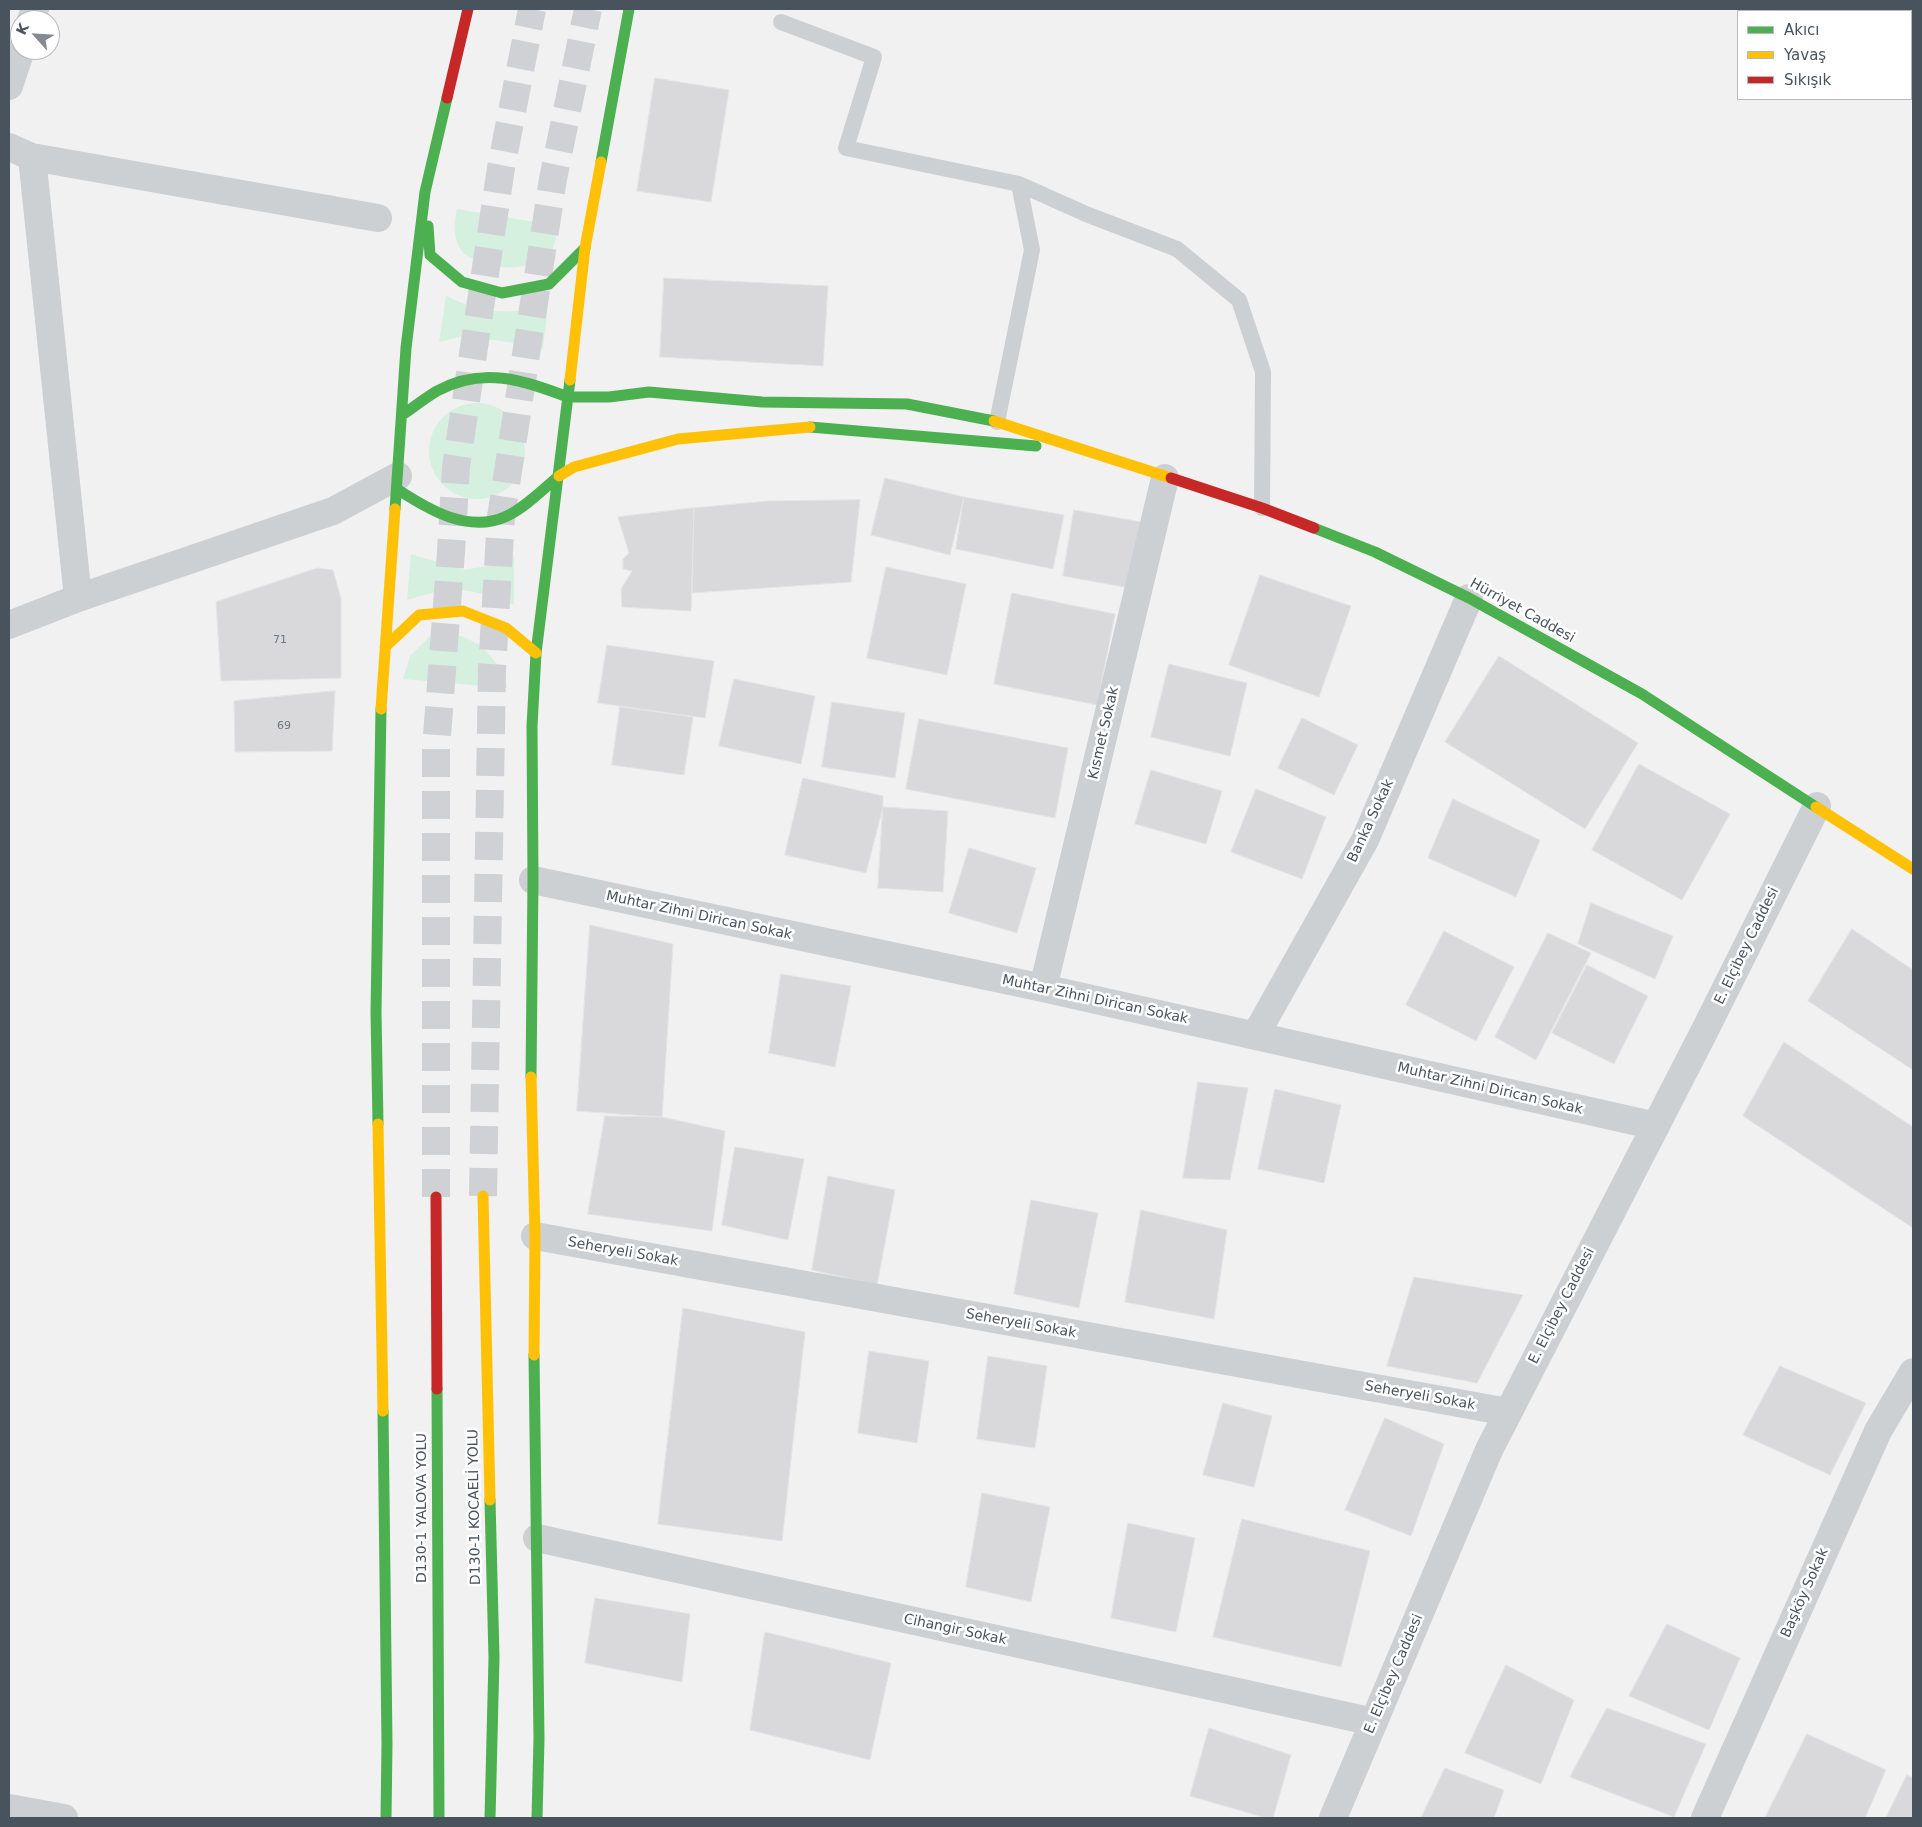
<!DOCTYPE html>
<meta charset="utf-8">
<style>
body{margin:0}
#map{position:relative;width:1922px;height:1827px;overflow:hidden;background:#f2f1f1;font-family:"DejaVu Sans",sans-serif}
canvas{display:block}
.frame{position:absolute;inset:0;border:10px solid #48535e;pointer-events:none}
.legend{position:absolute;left:1737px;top:10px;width:175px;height:90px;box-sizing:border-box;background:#fff;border:1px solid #b6babf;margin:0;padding:6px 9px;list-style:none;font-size:15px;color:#48535e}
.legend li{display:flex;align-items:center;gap:10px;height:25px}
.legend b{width:25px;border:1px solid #b6babf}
.north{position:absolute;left:10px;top:10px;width:50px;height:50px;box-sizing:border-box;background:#fff;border:1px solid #b6babf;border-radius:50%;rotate:296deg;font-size:14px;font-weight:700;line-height:20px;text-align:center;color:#48535e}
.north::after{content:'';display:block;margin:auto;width:18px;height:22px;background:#848a91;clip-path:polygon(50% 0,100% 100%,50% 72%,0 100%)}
</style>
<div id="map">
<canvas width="1922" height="1827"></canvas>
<div class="frame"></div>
<ul class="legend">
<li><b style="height:6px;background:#4caf50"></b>Akıcı</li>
<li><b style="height:6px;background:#ffc107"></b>Yavaş</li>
<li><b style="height:6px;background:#c62828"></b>Sıkışık</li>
</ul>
<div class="north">K</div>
</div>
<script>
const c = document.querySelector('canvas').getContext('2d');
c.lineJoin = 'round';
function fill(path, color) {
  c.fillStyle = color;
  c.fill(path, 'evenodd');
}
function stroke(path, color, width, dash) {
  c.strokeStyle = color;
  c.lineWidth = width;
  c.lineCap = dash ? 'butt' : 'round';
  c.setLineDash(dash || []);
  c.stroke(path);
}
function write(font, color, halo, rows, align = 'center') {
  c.font = font + ' "DejaVu Sans",sans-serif';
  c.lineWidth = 5;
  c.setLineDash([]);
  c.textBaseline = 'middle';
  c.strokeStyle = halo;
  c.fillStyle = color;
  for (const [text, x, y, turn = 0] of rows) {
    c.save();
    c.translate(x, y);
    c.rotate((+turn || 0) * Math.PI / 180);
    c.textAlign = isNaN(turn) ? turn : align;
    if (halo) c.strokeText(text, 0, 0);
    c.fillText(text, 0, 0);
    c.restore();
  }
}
const green = new Path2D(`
 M 457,209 L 559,226 L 553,249 C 545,254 536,262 526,265 C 510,272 467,264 459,247 C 453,235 454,221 457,209 Z
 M 446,296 C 485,315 506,314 548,306 L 543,349 L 515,343 L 463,336 L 439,342 Z
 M429 451a48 48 0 1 1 96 0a48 48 0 1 1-96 0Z
 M 411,554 L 464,570 L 509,562 L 514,555 L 514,605 C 469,587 454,585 407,600 Z
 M 431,635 L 462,636 L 480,645 L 503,670 L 507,688 L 403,679 L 410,656 Z`);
const building = new Path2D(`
 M 655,78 L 729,90 L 711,202 L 637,191 Z
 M 664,278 L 828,286 L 823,366 L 660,357 Z
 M 885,478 L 964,497 L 950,555 L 871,535 Z
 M 964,497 L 1064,515 L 1053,569 L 956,549 Z
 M 860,500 L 851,582 L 692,593 L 694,508 L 768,501 Z
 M 694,508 L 691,611 L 622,607 L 621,589 L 632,571 L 623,569 L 623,559 L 629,553 L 618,517 Z
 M 1074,510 L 1147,523 L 1135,589 L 1063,576 Z
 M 886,567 L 966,584 L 947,675 L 867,658 Z
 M 318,568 L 333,570 L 341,599 L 341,678 L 221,681 L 216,602 Z
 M 1260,575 L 1351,606 L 1319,697 L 1229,665 Z
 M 1012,593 L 1115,614 L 1097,705 L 994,684 Z
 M 607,645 L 714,661 L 705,718 L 598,703 Z
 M 1499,656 L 1638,743 L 1585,829 L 1445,742 Z
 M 1169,664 L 1247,683 L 1230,756 L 1151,737 Z
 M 734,679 L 815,696 L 801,764 L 719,746 Z
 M 335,691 L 332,751 L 235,752 L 234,701 Z
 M 832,702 L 905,713 L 895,778 L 822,767 Z
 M 620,707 L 693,717 L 684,775 L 612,765 Z
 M 1302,718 L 1358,745 L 1334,795 L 1278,768 Z
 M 919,719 L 1068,748 L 1055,818 L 906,789 Z
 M 1639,764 L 1730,814 L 1682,900 L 1592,850 Z
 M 1151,770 L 1222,791 L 1206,844 L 1135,824 Z
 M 803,778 L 883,796 L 883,807 L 866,873 L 785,855 Z
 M 1256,789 L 1326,817 L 1302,879 L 1231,852 Z
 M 1453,799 L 1540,840 L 1516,897 L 1428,858 Z
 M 883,807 L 948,811 L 943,892 L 878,888 Z
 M 969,848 L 1036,868 L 1017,933 L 949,913 Z
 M 1591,903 L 1673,936 L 1655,979 L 1578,944 Z
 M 590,925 L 673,944 L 662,1117 L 577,1111 Z
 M 1852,929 L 1913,970 L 1913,1070 L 1808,1001 Z
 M 1444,931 L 1514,967 L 1476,1041 L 1406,1005 Z
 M 1548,933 L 1591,953 L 1536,1060 L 1495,1037 Z
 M 1587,965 L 1648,996 L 1614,1064 L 1552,1033 Z
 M 781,974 L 851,986 L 835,1067 L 769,1053 Z
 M 1784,1042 L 1913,1127 L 1913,1228 L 1743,1116 Z
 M 1198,1082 L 1248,1088 L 1230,1180 L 1183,1178 Z
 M 1275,1089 L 1341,1105 L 1324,1183 L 1258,1169 Z
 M 605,1116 L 662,1117 L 725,1131 L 712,1231 L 588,1214 Z
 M 735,1147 L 804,1159 L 788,1240 L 722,1225 Z
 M 828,1176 L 895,1190 L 877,1285 L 812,1270 Z
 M 1031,1200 L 1098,1213 L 1079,1308 L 1014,1294 Z
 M 1141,1210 L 1227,1230 L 1214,1319 L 1125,1302 Z
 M 1414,1277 L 1523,1295 L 1477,1383 L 1387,1366 Z
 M 683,1308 L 805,1332 L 782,1541 L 658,1524 Z
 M 869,1351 L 929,1361 L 917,1443 L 858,1433 Z
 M 988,1356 L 1047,1366 L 1035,1448 L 977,1439 Z
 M 1780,1366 L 1866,1403 L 1830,1475 L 1743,1435 Z
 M 1223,1403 L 1272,1416 L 1254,1487 L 1203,1475 Z
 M 1385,1418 L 1444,1444 L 1411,1536 L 1345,1510 Z
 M 982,1493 L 1050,1507 L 1031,1602 L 966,1587 Z
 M 1242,1519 L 1370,1551 L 1341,1667 L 1213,1637 Z
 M 1128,1523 L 1195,1538 L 1176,1632 L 1111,1618 Z
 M 595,1598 L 690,1614 L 682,1682 L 585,1663 Z
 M 1667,1624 L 1740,1658 L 1709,1730 L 1629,1696 Z
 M 765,1632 L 891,1663 L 870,1760 L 750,1730 Z
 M 1506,1665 L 1574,1700 L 1541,1784 L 1465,1753 Z
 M 1607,1708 L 1706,1744 L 1674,1817 L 1570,1777 Z
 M 1209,1728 L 1291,1755 L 1273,1818 L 1266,1818 L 1190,1796 Z
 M 1807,1734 L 1886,1770 L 1865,1818 L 1765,1818 Z
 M 1445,1768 L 1504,1790 L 1494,1818 L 1421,1818 Z
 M 1907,1775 L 1913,1778 L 1913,1818 L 1886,1818 Z`);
const highwayTunnel = new Path2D(`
 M 483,1196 L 492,670 L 501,517 L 553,179 L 588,9
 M 436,1197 L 436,749 L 451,552 L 456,467 L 501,168 L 532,9`);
const lane = new Path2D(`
 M 781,22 L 874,57 L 846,148 L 1019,184 L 1032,250 L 997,422
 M 1019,184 L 1086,214 L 1177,249 L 1239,300 L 1263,372 L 1262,508`);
const street = new Path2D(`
 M 31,20 L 35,9
 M 9,86 L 21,50
 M 9,147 L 32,157 L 378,218
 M 32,157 L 78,598
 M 9,625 L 78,598 L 333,511 L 398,476
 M 533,880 L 1043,988 L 1656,1126
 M 1043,988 L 1165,478
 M 1255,1036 L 1365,840 L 1469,598
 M 535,1236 L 1508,1412
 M 537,1538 L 1374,1722
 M 9,1808 L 64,1818
 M 1333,1818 L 1489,1450 L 1704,1032 L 1817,806
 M 1705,1818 L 1878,1431 L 1913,1372`);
const fast = new Path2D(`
 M 601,162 L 629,9
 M 428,226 L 430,255 L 462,282 L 502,293 L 549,284 L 585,248
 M 568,397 L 609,397 L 649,392 L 762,402 L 907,404 L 994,421
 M 402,415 C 414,407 425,398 437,391 C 483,366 522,380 568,397
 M 810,427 L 1036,446
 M 397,489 C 429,510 469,534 507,516 C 526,507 543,489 559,476
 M 395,509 L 406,348 L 425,192 L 447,98
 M 1314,528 L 1375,552 L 1469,598 L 1642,694 L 1816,807
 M 531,1077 L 533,880 L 532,726 L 536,653 L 570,380
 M 378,1124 L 376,1012 L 381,709
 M 534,1355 L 539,1739 L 537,1818
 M 437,1389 L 439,1818
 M 383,1411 L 387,1744 L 386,1818
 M 490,1818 L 494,1658 L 490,1500`);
const slow = new Path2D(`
 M 570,380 L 585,248 L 601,162
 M 994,421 L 1171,478
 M 559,476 L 574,467 L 678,439 L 810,427
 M 385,647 L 419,615 L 463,611 L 506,628 L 536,653
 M 381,709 L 395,509
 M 1816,807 L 1913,869
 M 531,1077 L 535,1236 L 534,1355
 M 378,1124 L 383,1411
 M 483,1196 L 490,1500`);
const jam = new Path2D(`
 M 447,98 L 468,9
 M 1171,478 L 1262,508 L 1314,528
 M 436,1197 L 437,1389`);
const numberNames = [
 ["71",280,640],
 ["69",284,726]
];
const streetNames = [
 ["Hürriyet Caddesi",1522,611,29],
 ["Kısmet Sokak",1104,733,-77],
 ["Banka Sokak",1371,821,-65],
 ["Muhtar Zihni Dirican Sokak",699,916,12],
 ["E. Elçibey Caddesi",1747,946,-64],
 ["Muhtar Zihni Dirican Sokak",1095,1000,12],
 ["Muhtar Zihni Dirican Sokak",1490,1089,13],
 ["Seheryeli Sokak",623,1252,10],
 ["E. Elçibey Caddesi",1562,1306,-63],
 ["Seheryeli Sokak",1021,1324,10],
 ["Seheryeli Sokak",1420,1396,10],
 ["D130-1 KOCAELİ YOLU",475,1507,-91],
 ["D130-1 YALOVA YOLU",422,1508,-90],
 ["Başköy Sokak",1805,1593,-66],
 ["Cihangir Sokak",955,1630,12],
 ["E. Elçibey Caddesi",1394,1674,-67]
];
fill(green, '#d6f0e0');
fill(building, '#d9d9db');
stroke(building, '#e3e3e4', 1);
stroke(highwayTunnel, '#d0d1d4', 28, [28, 14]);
stroke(lane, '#cdd0d2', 16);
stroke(street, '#cdd0d2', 28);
stroke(fast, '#4caf50', 11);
stroke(slow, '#ffc107', 11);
stroke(jam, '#c62828', 11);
write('11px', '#6e767e', null, numberNames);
write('14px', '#48535e', '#fff', streetNames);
</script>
